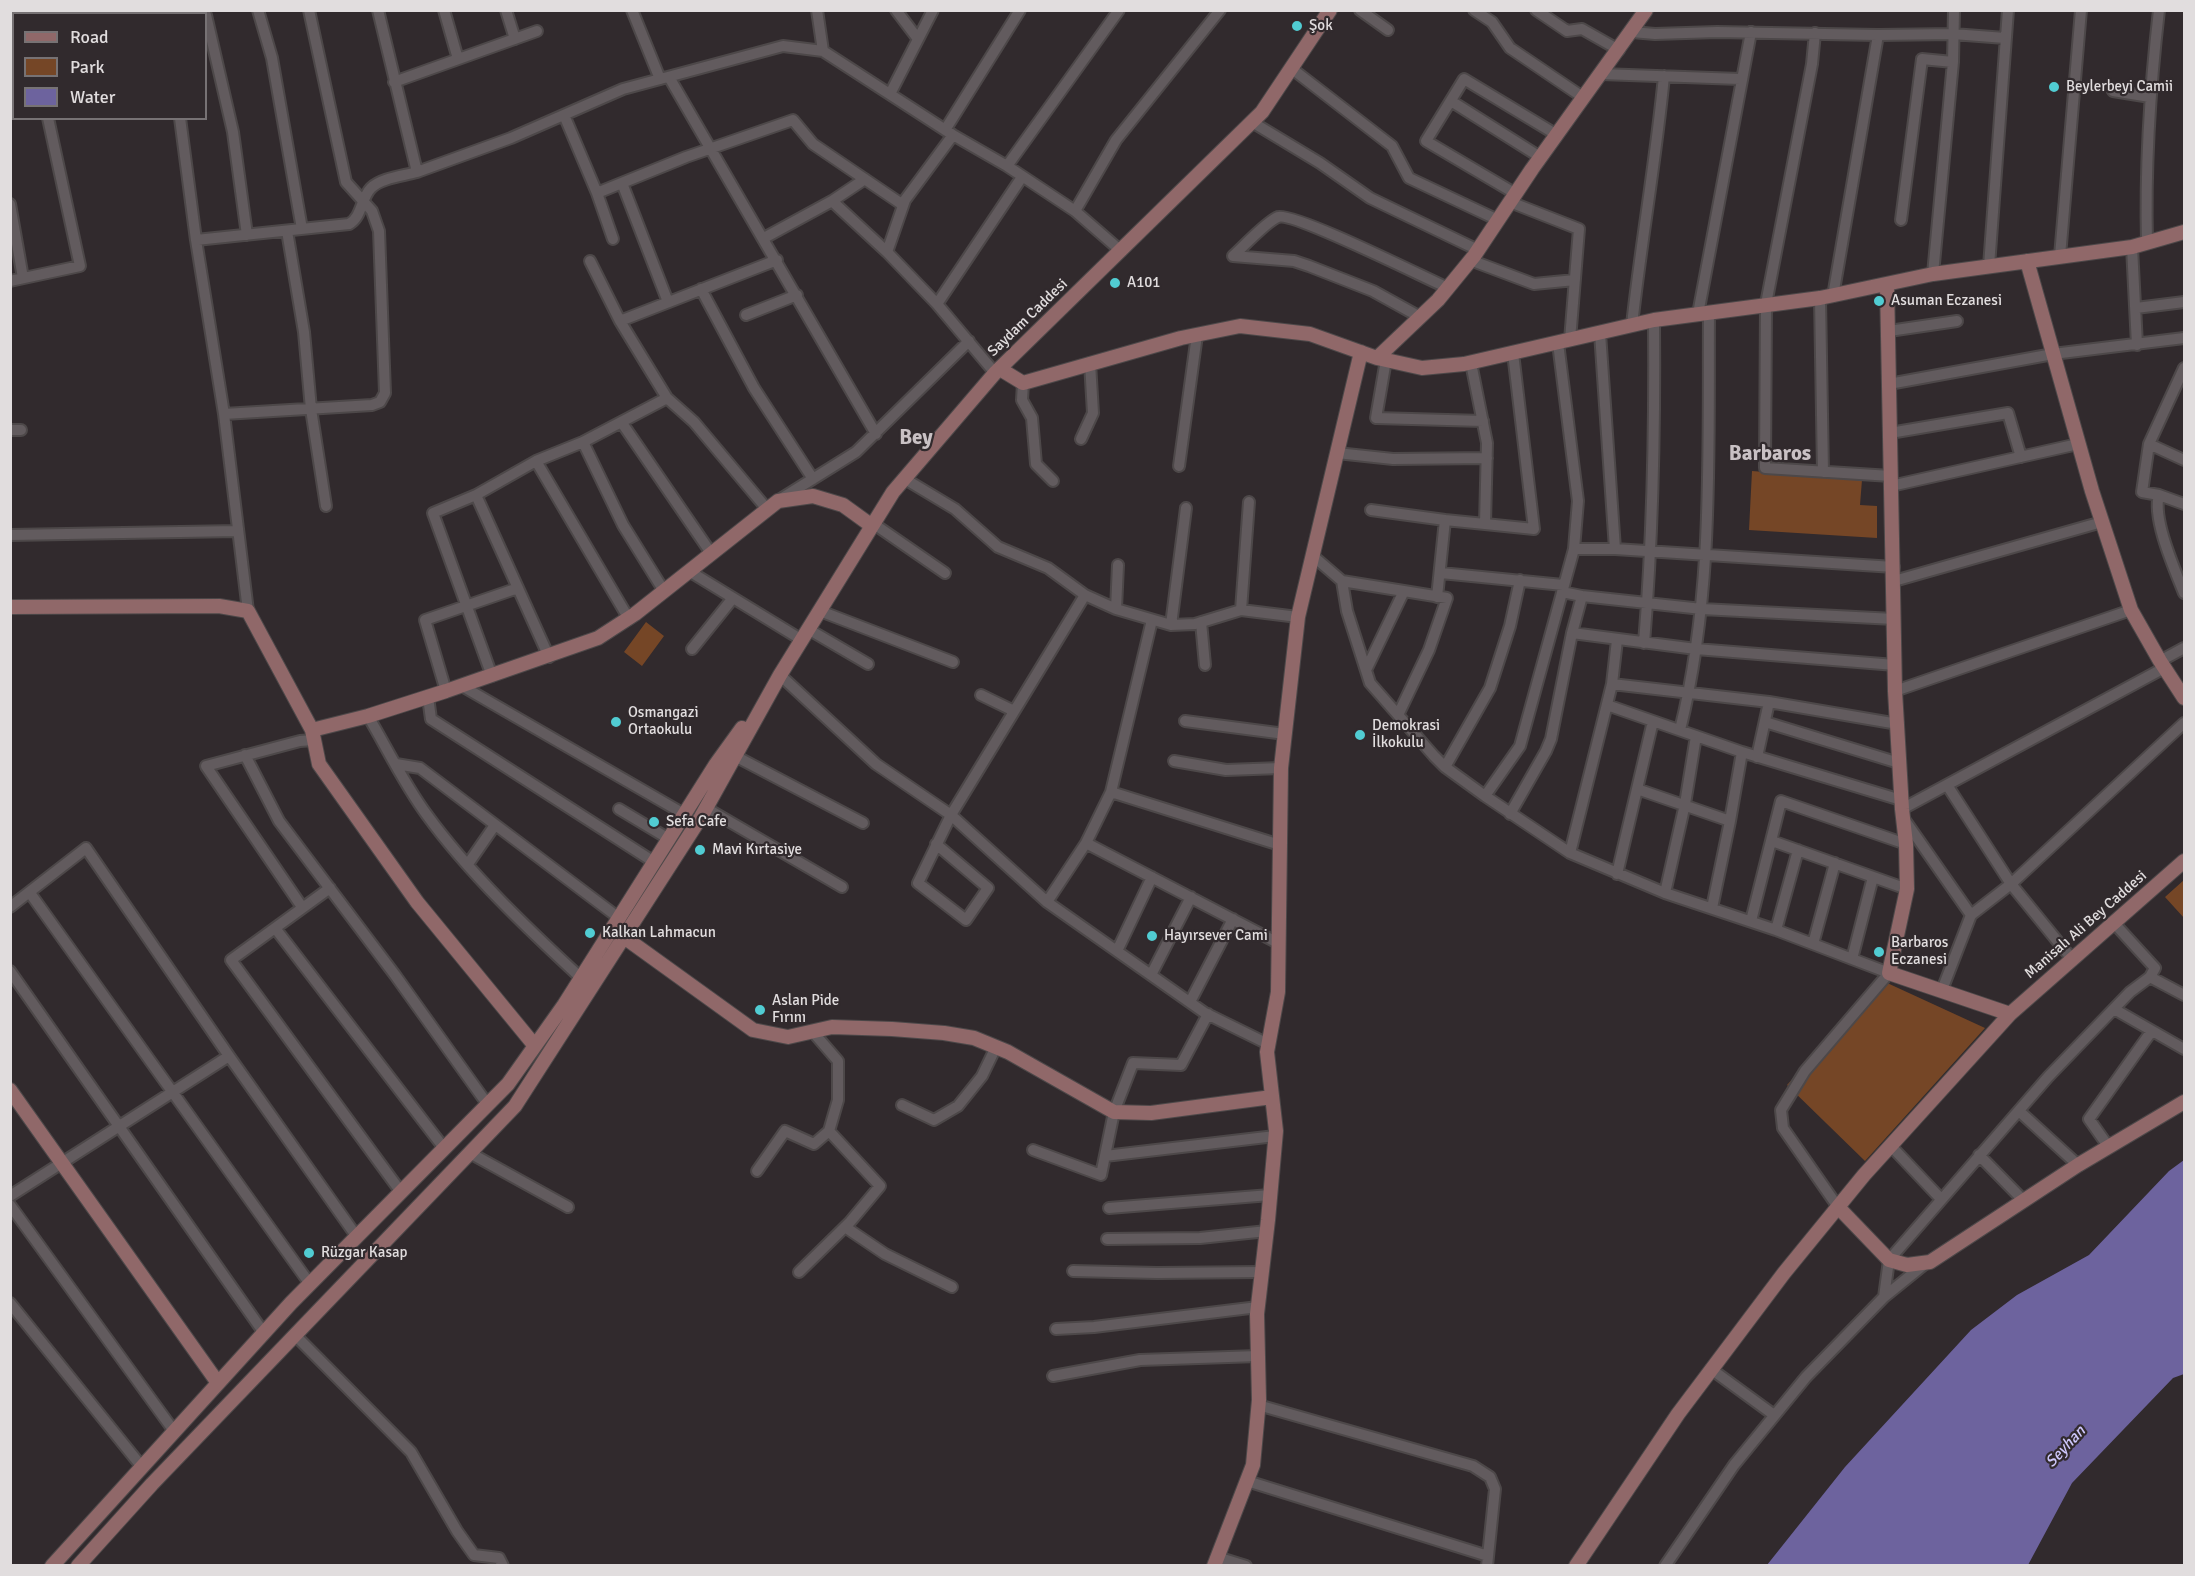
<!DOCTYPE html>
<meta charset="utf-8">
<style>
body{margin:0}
#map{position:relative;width:2195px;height:1576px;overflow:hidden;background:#312a2d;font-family:Signika,sans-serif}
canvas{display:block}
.frame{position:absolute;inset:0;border:12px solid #e1ddde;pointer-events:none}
.legend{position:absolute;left:12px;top:12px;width:195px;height:108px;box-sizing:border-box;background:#312a2d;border:2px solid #777274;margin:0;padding:8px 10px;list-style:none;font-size:18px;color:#e1ddde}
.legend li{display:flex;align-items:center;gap:12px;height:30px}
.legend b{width:30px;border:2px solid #777274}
</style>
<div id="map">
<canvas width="2195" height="1576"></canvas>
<div class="frame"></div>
<ul class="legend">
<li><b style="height:8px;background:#906869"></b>Road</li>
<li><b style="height:16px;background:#754626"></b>Park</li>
<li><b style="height:16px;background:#6d639e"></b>Water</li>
</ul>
</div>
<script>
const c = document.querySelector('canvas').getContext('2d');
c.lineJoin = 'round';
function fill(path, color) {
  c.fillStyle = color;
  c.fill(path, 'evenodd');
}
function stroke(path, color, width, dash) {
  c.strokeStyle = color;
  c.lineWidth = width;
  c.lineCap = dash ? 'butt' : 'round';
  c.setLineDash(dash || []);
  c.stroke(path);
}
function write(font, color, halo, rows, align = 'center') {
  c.font = font + ' Signika,sans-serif';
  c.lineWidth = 4.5;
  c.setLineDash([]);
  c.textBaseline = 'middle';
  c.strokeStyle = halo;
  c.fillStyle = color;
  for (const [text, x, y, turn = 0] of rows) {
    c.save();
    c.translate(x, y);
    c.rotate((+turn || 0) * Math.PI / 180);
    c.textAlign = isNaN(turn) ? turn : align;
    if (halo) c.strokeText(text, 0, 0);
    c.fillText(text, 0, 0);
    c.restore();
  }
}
const green = new Path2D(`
 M 1752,471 L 1862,480 L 1860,505 L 1877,506 L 1877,538 L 1749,530 Z
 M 646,622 L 664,636 L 642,666 L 624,652 Z
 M 2184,880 L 2184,918 L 2165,897 Z
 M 1885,982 L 1985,1028 L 1865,1161 L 1787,1085 L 1869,994 Z`);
const water = new Path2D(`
 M 2184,1160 L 2184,1374 L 2173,1378 L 2072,1483 L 2028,1565 L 1767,1565 L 1845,1467 L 1971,1330 L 2017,1295 L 2089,1255 L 2169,1171 Z`);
const street = new Path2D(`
 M 31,10 L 32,13
 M 97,10 L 99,14
 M 258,10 L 272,58 L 302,229
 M 378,10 L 417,172 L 511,138 L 623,89 L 783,46 L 823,51 L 953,135 L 1007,166 L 1075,211 L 1121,251
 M 444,10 L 458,59
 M 506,10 L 515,39
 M 632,10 L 660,79
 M 817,10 L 823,51
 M 896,10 L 918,39
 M 1360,10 L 1388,30
 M 1474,10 L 1492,22 L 1510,48 L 1584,98
 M 1536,10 L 1567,31 L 1582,29 L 1619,50
 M 206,15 L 233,132 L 247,235
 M 1632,32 L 1655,34 L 1717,32 L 1878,35 L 1953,34 L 2005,38
 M 1815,33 L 1812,64 L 1766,304 L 1765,468 L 1891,476
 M 1291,68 L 1392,146 L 1409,178 L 1498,220
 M 1601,74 L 1740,79
 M 669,77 L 876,434
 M 394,82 L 537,31
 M 2113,91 L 2150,97
 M 890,94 L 933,10
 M 1451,101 L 1540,157
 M 564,115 L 597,193 L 613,239
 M 180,118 L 196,240 L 224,414 L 248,611
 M 1252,122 L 1320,163 L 1370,198 L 1478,250
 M 945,130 L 1020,10
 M 1007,166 L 1119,10
 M 622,183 L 668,302
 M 597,193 L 686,157 L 793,120 L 813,144 L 903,205
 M 1516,194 L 1426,141 L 1464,79 L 1557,135
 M 832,201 L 887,252 L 937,304 L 995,373
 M 1510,202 L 1579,229 L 1570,340
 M 10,204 L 23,278
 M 1075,211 L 1116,140 L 1220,10
 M 1901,220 L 1922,59 L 1953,62
 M 287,231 L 304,332 L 311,409 L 326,506
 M 764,238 L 832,201 L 865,179
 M 196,240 L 349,224 C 362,217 361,198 371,188 C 381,178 403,176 417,172
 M 2147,243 C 2145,165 2150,88 2159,10
 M 2132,247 L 2137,345
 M 887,252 L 905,200 L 953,135
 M 1233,256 C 1243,247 1267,221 1278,217 C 1294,212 1425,278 1448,288
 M 1233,256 L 1294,261 L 1309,266 L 1373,291 L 1420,317
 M 2060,256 L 2081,10
 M 1470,260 L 1534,284 L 1575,280
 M 590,261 L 620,321 L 667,398 L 694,422 L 767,509
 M 1989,266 L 2008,10
 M 1933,274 L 1953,62 L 1954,10
 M 10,281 L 80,266 L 48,118
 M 701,289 L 754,388 L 813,479
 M 1833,296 L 1878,35
 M 1820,298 L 1823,472
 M 937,304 L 1022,177
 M 2136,308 L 2184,302
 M 1698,314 L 1751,32
 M 746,315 L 797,295
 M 620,321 L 777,260
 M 1632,325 C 1641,242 1656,160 1664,76
 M 1889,331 L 1957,321
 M 1600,333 L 1615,549
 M 1386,360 L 1376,418 L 1483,421
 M 2184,368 L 2149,444 L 2142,492 L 2159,495 L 2184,504
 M 1023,383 L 1022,400 L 1032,418 L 1036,464 L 1053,481
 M 1889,384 L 2053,354 L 2184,338
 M 224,414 L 372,405 L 380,402 L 385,393 L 379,231 L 372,211 L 346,182 L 309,10
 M 622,423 L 711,553
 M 10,430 L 21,430
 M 1890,433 L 2008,413 L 2021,457
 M 1081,439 L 1093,413 L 1090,363
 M 583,442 L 623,525 L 664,591
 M 2149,444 L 2184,460
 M 1337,453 L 1393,459 L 1487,458
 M 536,461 L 629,619
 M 1179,466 L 1197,335
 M 905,479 L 955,509 L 998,547 L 1048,568 L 1085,595 L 1116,609 L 1171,625 L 1195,624 L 1241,610 L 1298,617
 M 1891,486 L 2078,444
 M 476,495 L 549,657
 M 2159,495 C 2152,519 2175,570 2184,593
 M 779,500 L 856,452 L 969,341
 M 1371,510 L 1445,520
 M 874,524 L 945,573
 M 1485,524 L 1534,529 L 1513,353
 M 10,535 L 237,531
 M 1574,549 L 1615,549 L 1894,567
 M 1313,556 L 1342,581 L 1347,611 L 1370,683 L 1434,756 L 1445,767 L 1485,796 L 1570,853 L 1665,893 L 1776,930 L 1889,973 L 1805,1071 L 1781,1110 L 1783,1128 L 1838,1207
 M 689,571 L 802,640
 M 1441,573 L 1563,585
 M 1342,581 L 1447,598 L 1429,650 L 1398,715
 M 1894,581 L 2102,522
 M 1562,592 L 1582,596 L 1702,609 L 1894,619
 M 1437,597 L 1445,520 L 1485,524 L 1487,443 L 1471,363
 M 1116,609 L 1118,565
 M 1241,610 L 1249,502
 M 820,611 L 953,662
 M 1201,622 L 1205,665
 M 1171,625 L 1186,508
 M 808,629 L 868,664
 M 1572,633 L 1696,649 L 1895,665
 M 1644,643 C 1653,535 1655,428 1654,320
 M 692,649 L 733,598
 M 2160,661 L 2184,648
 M 1366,670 L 1404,591
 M 780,675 L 876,764 L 951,815 L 1047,902 L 1205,1013 L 1268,1044
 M 492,676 L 433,513 L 476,495 L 536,461 L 583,442 L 667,398
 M 1612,684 L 1769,702 L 1898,724
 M 462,686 L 684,814
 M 446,691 L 425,620 L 518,588
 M 1895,691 L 2131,610
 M 981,695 L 1014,711
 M 428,697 L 431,719 L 654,862
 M 1607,705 L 1742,752 L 1901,800
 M 368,716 C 387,748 404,784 427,815 C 469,873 528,929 581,978
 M 1185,721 L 1285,734
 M 1765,722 L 1899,763
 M 1680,730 C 1714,593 1708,452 1709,312
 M 245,755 L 279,821 L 395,975 L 488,1105
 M 735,756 L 863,823
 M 1757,757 L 1769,702
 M 1174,761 L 1226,770 L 1281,768
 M 396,764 L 420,768 L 619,918
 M 1445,767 L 1490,688 L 1510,626 L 1520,580
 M 1947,785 L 2011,884 L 2072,959
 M 1637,789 L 1730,821
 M 1111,792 L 1280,845
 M 1485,796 L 1520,746 L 1574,549 L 1578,501 L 1558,343
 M 706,808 L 842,887
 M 619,809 L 669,839
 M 1902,809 L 2164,668
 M 1510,814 L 1546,751 L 1551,739 L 1572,633 L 1582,596
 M 1904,819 L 1971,915
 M 1772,841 L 1907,889
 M 1086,843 L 1278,943
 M 936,844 L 988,888 L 966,920 L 918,883 L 951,815 L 1085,595
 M 1570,853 L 1612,684 L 1617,640
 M 468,864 L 495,825
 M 1617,874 L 1653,721
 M 330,888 L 231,960 L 401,1192
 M 30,893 L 310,1284
 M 1665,893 L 1685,804 L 1696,736
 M 1047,902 L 1086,843 L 1111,792 L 1152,620
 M 10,907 L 86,848 L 229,1056 L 357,1237
 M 302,907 L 206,766 L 300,741 L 313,740
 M 1712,908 L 1730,821 L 1742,752
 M 1751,921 L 1781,801 L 1906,844
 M 275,928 L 444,1148
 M 1776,930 L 1798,850
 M 1813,944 L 1835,863
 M 1117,951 L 1152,877
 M 1852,959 L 1873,877
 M 10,971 L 264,1333
 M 1151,975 L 1191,897
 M 2150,977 L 2184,995
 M 1942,990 L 1971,915 L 2011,884 L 2184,723
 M 1190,1002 L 1233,919
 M 2114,1009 L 2184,1049
 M 902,1105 L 934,1120 L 958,1106 L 982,1076 L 996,1047
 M 2019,1111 L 2078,1165
 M 1891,1146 L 1941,1199
 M 2108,1146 L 2089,1119 L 2151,1032
 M 1033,1150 L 1101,1175 L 1114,1112 L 1133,1063 L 1181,1065 L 1208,1014
 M 470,1153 L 568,1207
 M 1979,1155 L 2023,1200
 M 1105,1156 L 1275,1136
 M 757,1171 L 785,1131 L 814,1144 L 829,1131
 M 10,1196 L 229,1056
 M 10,1205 L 174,1431
 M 1109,1208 L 1270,1195
 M 845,1227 L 885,1254 L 952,1287
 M 1107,1239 L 1200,1238 L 1267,1231
 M 1073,1271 L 1157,1273 L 1262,1272
 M 799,1272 L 850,1222 L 880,1186 L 829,1131 L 838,1100 L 838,1061 L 813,1032
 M 1884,1297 L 1889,1260 L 2048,1077 L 2130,992 L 2150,977 L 2155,968 L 2114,923
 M 10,1303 L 142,1467
 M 1056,1329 L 1094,1327 L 1258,1307
 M 295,1335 L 411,1452 L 457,1531 L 474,1555 L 499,1558 L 503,1566
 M 1711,1369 L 1774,1415
 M 1053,1376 L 1140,1360 L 1258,1356
 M 1258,1405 L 1473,1466 L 1490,1477 L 1495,1489 L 1487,1566
 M 1247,1481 L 1488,1556
 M 1217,1557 L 1246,1566
 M 1665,1566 L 1734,1465 L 1806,1377 L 1884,1297 L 1926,1263`);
const secondary = new Path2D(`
 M 194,14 L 200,10
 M 10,93 L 14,92
 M 2027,261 L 2092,491 L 2131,610 L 2160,661 L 2184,698
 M 1887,285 L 1895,691 L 1902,809 L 1906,844 L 1907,889 L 1889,973 L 2010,1014
 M 1377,358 L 1438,300 L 1474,256 L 1532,169 L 1646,10
 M 1000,369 L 1023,383 L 1181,338 L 1240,326 L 1310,334 L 1377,358 L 1422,368 L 1464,364 L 1654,320 L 1820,298 L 1933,274 L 2132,247 L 2184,232
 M 10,607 L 219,606 L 248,611 L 312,730 L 368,716 L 446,691 L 598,638 L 635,614 L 778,501 L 813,496 L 843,505 L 872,526
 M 312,730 L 319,764 L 417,902 L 535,1046
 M 624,937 L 753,1030 L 788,1037 L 832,1027 L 892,1029 L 944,1033 L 974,1038 L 1008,1052 L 1114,1112 L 1151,1113 L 1272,1097
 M 10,1090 L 218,1383
 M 1838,1207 L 1889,1260 L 1907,1265 L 1930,1262 L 2078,1165 L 2184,1102
 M 52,1566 L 291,1303 L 508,1084 L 564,1005 L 716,764 L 742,728
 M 78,1566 L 152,1484 L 515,1106 L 701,817 L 780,675 L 893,492 L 995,373 L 1262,112 L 1330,10
 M 1214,1566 L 1253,1465 L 1259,1400 L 1257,1314 L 1268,1220 L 1276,1131 L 1267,1052 L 1278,992 L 1281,768 L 1298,617 L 1361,352
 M 1576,1566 L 1678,1414 L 1784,1273 L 1864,1175 L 2010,1014 L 2184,861`);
const markers = [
 [1297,26,6,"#51ccd2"],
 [2054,87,6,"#51ccd2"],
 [1115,283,6,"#51ccd2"],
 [1879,301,6,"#51ccd2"],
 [616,722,6,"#51ccd2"],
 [1360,735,6,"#51ccd2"],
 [654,822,6,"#51ccd2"],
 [700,850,6,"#51ccd2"],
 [590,933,6,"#51ccd2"],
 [1152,936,6,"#51ccd2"],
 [1879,952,6,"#51ccd2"],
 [760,1010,6,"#51ccd2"],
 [309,1253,6,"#51ccd2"]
];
const poiNames = [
 ["Şok",1309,26],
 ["Beylerbeyi Camii",2066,87],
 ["A101",1127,283],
 ["Asuman Eczanesi",1891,301],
 ["Osmangazi",628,713],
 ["Ortaokulu",628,730],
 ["Demokrasi",1372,726],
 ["İlkokulu",1372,743],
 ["Sefa Cafe",666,822],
 ["Mavi Kırtasiye",712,850],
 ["Kalkan Lahmacun",602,933],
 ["Hayırsever Cami",1164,936],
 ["Barbaros",1891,943],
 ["Eczanesi",1891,960],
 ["Aslan Pide",772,1001],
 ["Fırını",772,1018],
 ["Rüzgar Kasap",321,1253]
];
const streetNames = [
 ["Saydam Caddesi",1028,318,-44],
 ["Manisalı Ali Bey Caddesi",2086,925,-41]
];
const waterNames = [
 ["Seyhan",2066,1447,-47]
];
const districtNames = [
 ["Bey",916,438],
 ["Barbaros",1770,454]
];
fill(green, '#754626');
fill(water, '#6d639e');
stroke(street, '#4d4849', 14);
stroke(secondary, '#4d4849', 16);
stroke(street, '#625b5e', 10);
stroke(secondary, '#906869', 14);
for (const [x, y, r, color] of markers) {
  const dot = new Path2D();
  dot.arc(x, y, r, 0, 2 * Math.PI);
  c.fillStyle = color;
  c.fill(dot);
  stroke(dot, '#312a2d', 2);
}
write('15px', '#e1ddde', '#312a2d', poiNames, 'left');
write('15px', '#e1ddde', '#312a2d', streetNames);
write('italic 16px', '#cfc8fc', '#312a2d', waterNames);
write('bold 21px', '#c9c1c4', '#312a2d', districtNames);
</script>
